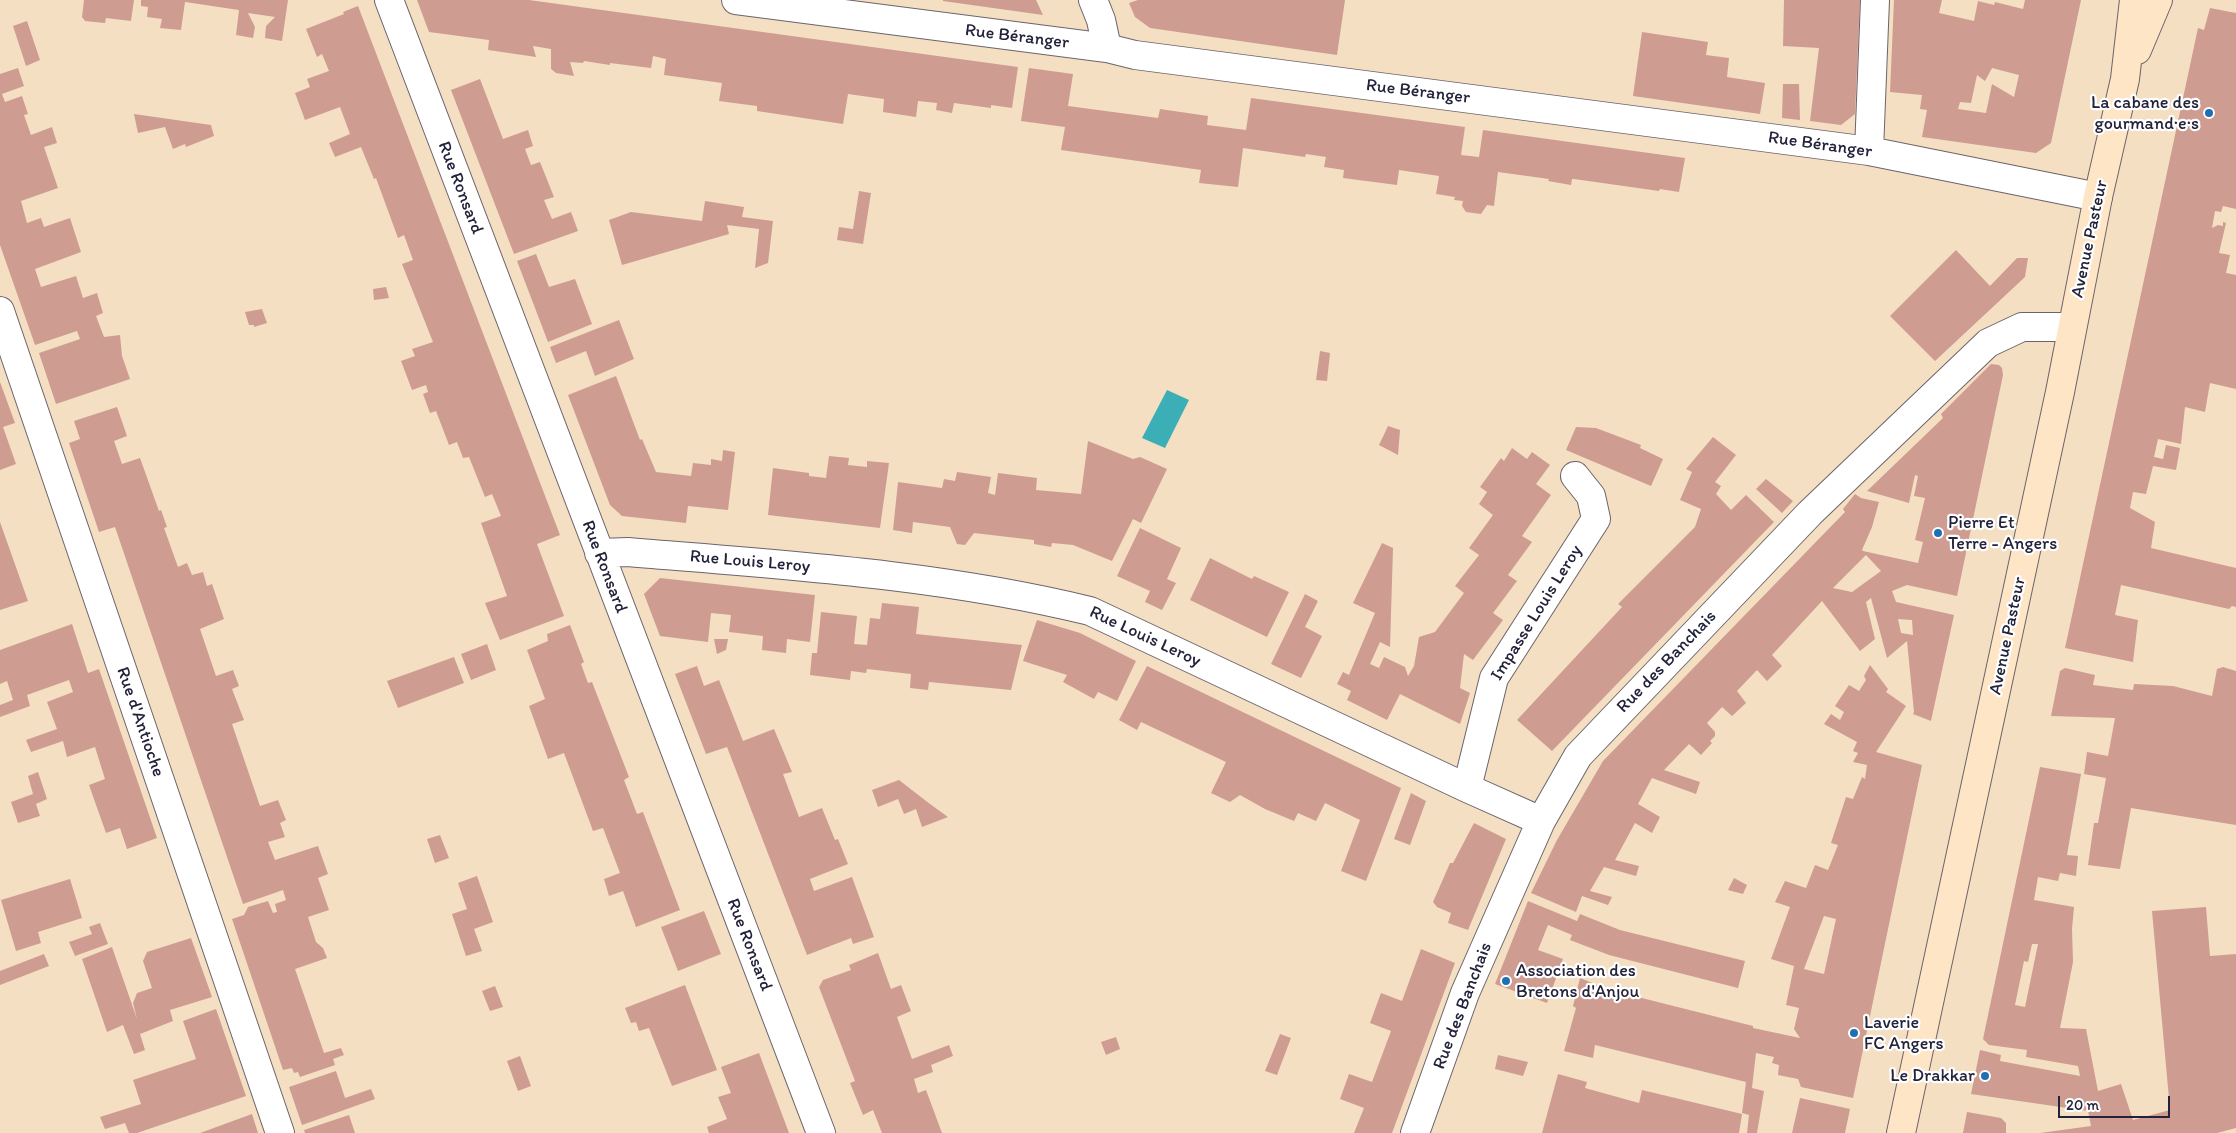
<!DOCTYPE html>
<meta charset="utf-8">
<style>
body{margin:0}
#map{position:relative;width:2236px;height:1133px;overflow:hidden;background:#f4dfc3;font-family:Itim,sans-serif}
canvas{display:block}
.scale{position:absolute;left:2058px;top:1096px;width:112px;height:22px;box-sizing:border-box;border:2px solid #22223b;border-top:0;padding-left:6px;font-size:15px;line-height:18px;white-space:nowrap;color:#22223b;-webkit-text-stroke:4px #fff;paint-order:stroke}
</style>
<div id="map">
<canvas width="2236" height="1133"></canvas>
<div class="scale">20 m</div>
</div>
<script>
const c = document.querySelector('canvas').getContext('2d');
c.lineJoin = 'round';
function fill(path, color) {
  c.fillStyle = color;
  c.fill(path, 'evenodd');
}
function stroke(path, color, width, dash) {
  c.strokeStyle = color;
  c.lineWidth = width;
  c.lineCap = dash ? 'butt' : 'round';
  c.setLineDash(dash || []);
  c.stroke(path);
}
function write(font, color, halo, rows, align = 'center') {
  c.font = font + ' Itim,sans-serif';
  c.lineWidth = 4.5;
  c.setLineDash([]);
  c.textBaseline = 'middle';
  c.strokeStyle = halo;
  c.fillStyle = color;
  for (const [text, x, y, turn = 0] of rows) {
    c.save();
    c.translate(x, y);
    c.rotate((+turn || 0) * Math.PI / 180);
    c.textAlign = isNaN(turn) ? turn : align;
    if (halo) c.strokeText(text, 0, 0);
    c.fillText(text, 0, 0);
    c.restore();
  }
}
const water = new Path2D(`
 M 1167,390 L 1189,400 L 1165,448 L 1142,438 Z`);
const building = new Path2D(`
 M 84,0 L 134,0 L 131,21 L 106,18 L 105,23 L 85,21 L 82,17 Z
 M 141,0 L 288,0 L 282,41 L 265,38 L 266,26 L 275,17 L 248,13 L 255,27 L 253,38 L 236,35 L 239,10 L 185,2 L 181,30 L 160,28 L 162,19 L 147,17 L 148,7 L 141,6 Z
 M 417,0 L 529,0 L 1018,67 L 1012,108 L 991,105 L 991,108 L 954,103 L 952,113 L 936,110 L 937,103 L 918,101 L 916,117 L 883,112 L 884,99 L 848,94 L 843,124 L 757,111 L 757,106 L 719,101 L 722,83 L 664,75 L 666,59 L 653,56 L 651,68 L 610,63 L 610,65 L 584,61 L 583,63 L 570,62 L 574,76 L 556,73 L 551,69 L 551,49 L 533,46 L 536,57 L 488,50 L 489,40 L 429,32 Z
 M 943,0 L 1036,0 L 1043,15 L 943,1 Z
 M 1138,0 L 1345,0 L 1337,55 L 1150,28 L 1135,17 L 1129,3 Z
 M 1784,0 L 1860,0 L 1855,114 L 1841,125 L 1810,121 L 1819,48 L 1783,46 Z
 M 1894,0 L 1942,0 L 1939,13 L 1974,21 L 1978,1 L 1994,5 L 1995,2 L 2023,9 L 2025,0 L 2081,0 L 2051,143 L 2036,153 L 1922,137 L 1927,110 L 1920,109 L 1922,95 L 1890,92 ZM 1992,68 L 2019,75 L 2014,97 L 1992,84 L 1986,113 L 1958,109 L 1960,102 L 1971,103 L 1977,75 L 1985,81 Z
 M 358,6 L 560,535 L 537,544 L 564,616 L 500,640 L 485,603 L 507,596 L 481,523 L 501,516 L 492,494 L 485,497 L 469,457 L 463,458 L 457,442 L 449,445 L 436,411 L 430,413 L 423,394 L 428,392 L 426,385 L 412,390 L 401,361 L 415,356 L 412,349 L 433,342 L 402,264 L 413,260 L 404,235 L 398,238 L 376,178 L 374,179 L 361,147 L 335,157 L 329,143 L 350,134 L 340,107 L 305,120 L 295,93 L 310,87 L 307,79 L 329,71 L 322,54 L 317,57 L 306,29 L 344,14 L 343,12 Z
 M 2210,8 L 2236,13 L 2236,209 L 2223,206 L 2221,212 L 2215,211 L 2212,228 L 2218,225 L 2223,226 L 2223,222 L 2226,223 L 2219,253 L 2230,255 L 2226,273 L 2236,275 L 2236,389 L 2210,383 L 2205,412 L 2185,407 L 2181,444 L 2158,439 L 2154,457 L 2163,459 L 2166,445 L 2180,448 L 2176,470 L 2153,466 L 2146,494 L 2133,492 L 2130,508 L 2155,522 L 2151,548 L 2236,568 L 2236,607 L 2232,606 L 2229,609 L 2121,585 L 2115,615 L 2138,620 L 2133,662 L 2065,648 L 2198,28 L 2204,30 Z
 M 27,21 L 40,60 L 26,66 L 13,26 Z
 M 1642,32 L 1708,42 L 1706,55 L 1729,58 L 1727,77 L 1765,83 L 1760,114 L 1633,96 Z
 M 18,68 L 24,86 L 2,94 L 5,102 L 22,96 L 28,114 L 24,115 L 31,135 L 52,127 L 57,143 L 44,147 L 58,188 L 21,201 L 27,223 L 41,218 L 44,227 L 70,218 L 81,252 L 35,269 L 41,287 L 76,276 L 83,298 L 97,293 L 103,313 L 96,316 L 104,337 L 120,335 L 122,356 L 130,379 L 56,404 L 39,353 L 80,339 L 77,331 L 35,345 L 0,245 L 0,74 Z
 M 1029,68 L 1073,74 L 1068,106 L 1158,118 L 1160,109 L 1208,116 L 1207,125 L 1246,130 L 1251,98 L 1465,127 L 1461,155 L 1479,157 L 1483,130 L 1685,158 L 1679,192 L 1660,189 L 1659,191 L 1574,179 L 1572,179 L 1571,185 L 1548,181 L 1549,179 L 1498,172 L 1494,206 L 1487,205 L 1481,214 L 1466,212 L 1462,206 L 1463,201 L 1454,200 L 1455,197 L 1436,194 L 1439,176 L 1399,170 L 1397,185 L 1343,178 L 1344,170 L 1324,167 L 1326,157 L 1306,154 L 1305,157 L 1243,148 L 1238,187 L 1199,183 L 1201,170 L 1061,150 L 1065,127 L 1021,121 Z
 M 480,79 L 503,139 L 528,130 L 533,146 L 525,149 L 531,165 L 540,162 L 554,197 L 544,200 L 552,219 L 571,212 L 578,231 L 514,254 L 451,90 Z
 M 1783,84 L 1799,84 L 1800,120 L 1782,118 Z
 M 134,114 L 211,125 L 214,136 L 186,147 L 185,144 L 173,149 L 165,127 L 138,133 Z
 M 859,191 L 871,193 L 863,244 L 837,240 L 839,227 L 853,229 Z
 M 705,201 L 744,207 L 742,217 L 773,221 L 768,263 L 755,268 L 759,229 L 727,225 L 729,234 L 622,265 L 609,220 L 631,212 L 702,221 Z
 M 1956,250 L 1990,286 L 2017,258 L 2028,258 L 2025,277 L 1935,361 L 1890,316 Z
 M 536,254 L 549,287 L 575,279 L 592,324 L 548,342 L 517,261 Z
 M 386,287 L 389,298 L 374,300 L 373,289 Z
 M 262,309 L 267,323 L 254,327 L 254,325 L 249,325 L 245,312 Z
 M 619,320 L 634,359 L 595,376 L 586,351 L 556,363 L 550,347 Z
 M 1320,351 L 1330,353 L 1327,381 L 1316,380 Z
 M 1991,364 L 1999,365 L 2002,368 L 2003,375 L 1957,596 L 1907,585 L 1892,591 L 1896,602 L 1954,615 L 1931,721 L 1913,714 L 1914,712 L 1907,641 L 1887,658 L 1871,598 L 1866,602 L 1875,639 L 1860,651 L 1822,601 L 1772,655 L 1782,666 L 1767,681 L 1757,670 L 1737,691 L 1746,703 L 1732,716 L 1722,707 L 1707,723 L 1715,732 L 1715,736 L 1710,741 L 1712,743 L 1701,755 L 1689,744 L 1664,770 L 1700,782 L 1696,794 L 1652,778 L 1638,804 L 1660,817 L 1652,833 L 1635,823 L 1615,860 L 1639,866 L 1636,876 L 1604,867 L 1590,891 L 1612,897 L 1608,905 L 1582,896 L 1576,912 L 1531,893 L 1557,840 L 1603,761 L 1845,512 L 1843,509 L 1855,494 L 1861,498 L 1879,502 L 1872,527 L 1862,550 L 1863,551 L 1918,563 L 1923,542 L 1915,540 L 1925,498 L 1914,496 L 1918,476 L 1915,475 L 1909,503 L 1867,491 L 1943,418 L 1941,414 ZM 1866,555 L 1881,571 L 1852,592 L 1833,588 ZM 1898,619 L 1912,620 L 1913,635 L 1901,633 Z
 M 616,376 L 640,440 L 642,439 L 656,472 L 691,476 L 693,463 L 711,465 L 711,459 L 722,461 L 723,450 L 735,452 L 728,510 L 688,506 L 686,523 L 622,516 L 610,505 L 568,395 Z
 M 0,382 L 15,423 L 3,427 L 16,464 L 0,470 Z
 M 117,407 L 127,436 L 114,441 L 122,464 L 140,458 L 159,511 L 161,510 L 167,527 L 164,528 L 178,567 L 187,563 L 192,575 L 203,572 L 207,586 L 212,584 L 224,619 L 200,629 L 216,676 L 233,670 L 239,686 L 232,689 L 244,720 L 232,724 L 260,806 L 278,800 L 286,820 L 280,823 L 285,837 L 268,842 L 275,860 L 318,846 L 328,874 L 318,878 L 329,910 L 308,917 L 316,942 L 323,948 L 327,958 L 295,969 L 324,1053 L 341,1048 L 344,1055 L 333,1059 L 335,1065 L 300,1077 L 298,1072 L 294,1073 L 292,1068 L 283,1070 L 232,919 L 244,915 L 248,907 L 268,901 L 273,913 L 277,912 L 275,904 L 286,900 L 283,890 L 243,904 L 115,527 L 99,532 L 69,443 L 80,439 L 74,421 Z
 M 1388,426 L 1400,430 L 1398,455 L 1379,445 Z
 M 1576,427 L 1596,428 L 1641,445 L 1640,448 L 1663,459 L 1651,486 L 1566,450 Z
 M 1713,437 L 1736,455 L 1715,482 L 1721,486 L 1716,494 L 1731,510 L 1746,495 L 1774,522 L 1552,751 L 1517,720 L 1622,607 L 1618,604 L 1695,527 L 1701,509 L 1680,500 L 1692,472 L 1686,469 Z
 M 1088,441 L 1133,459 L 1140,457 L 1167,469 L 1141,523 L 1133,519 L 1112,561 L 1073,545 L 1052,543 L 1051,547 L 1034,544 L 1034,540 L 974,533 L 965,545 L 957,544 L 950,527 L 913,522 L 912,533 L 893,530 L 898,482 L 942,488 L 944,479 L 955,481 L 957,472 L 991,477 L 988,493 L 995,495 L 998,473 L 1037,478 L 1036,490 L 1081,494 Z
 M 1512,448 L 1527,459 L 1532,452 L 1550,465 L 1536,484 L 1551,495 L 1522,536 L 1532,542 L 1508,575 L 1517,581 L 1493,613 L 1503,620 L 1473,660 L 1464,654 L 1460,688 L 1470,693 L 1460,724 L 1400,694 L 1387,720 L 1347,700 L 1351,691 L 1337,684 L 1343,672 L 1349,675 L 1375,613 L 1353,603 L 1382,543 L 1393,548 L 1390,647 L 1380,642 L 1370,664 L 1379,668 L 1384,657 L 1405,667 L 1408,676 L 1414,666 L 1419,637 L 1435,632 L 1464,593 L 1455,586 L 1479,555 L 1469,548 L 1493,515 L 1479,504 L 1487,492 L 1480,487 L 1501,458 L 1504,461 Z
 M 829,456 L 849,458 L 848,465 L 867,467 L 867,461 L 889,463 L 880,528 L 768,515 L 773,468 L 809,473 L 809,476 L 826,478 Z
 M 1766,479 L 1793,501 L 1782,513 L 1756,489 Z
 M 0,522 L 28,601 L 0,610 Z
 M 1140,528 L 1181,548 L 1167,579 L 1176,583 L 1162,610 L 1145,602 L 1150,591 L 1117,576 Z
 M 1210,558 L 1252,579 L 1254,576 L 1289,592 L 1267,637 L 1190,600 Z
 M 660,578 L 815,595 L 810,642 L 787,639 L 786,653 L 762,650 L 763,636 L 729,632 L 731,615 L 711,613 L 708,642 L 660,636 L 644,594 Z
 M 1305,594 L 1318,601 L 1305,627 L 1322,636 L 1301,678 L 1271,664 Z
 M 882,603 L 919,607 L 916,634 L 1022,645 L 1011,690 L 929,682 L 928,690 L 910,688 L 911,674 L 867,669 L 866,673 L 851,671 L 850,680 L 810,675 L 812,653 L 817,653 L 821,612 L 857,616 L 854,644 L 867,645 L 870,618 L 880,619 Z
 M 1037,620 L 1080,633 L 1136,661 L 1117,701 L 1098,692 L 1094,699 L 1063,682 L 1067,675 L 1023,661 Z
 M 72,624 L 88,673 L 99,669 L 157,838 L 127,849 L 120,828 L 106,833 L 89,785 L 105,779 L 95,747 L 67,757 L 63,741 L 31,752 L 26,740 L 57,729 L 47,702 L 73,692 L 69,680 L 27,695 L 30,706 L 0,717 L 0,705 L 13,700 L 7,681 L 0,684 L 0,650 Z
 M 570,625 L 584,662 L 581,664 L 588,683 L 592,682 L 629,777 L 624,780 L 637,814 L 643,812 L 680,910 L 636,927 L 623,891 L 609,896 L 604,879 L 620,873 L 603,828 L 593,831 L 564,753 L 548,759 L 529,706 L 545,699 L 527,650 L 548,641 L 547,634 Z
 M 714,639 L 728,639 L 726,650 L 717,654 Z
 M 487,644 L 496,670 L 471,680 L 461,654 Z
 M 454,657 L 464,683 L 398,708 L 387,681 Z
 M 1870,665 L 1888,689 L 1886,692 L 1906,706 L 1876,752 L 1922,765 L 1853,1098 L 1801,1087 L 1798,1079 L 1778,1075 L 1779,1065 L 1772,1063 L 1774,1057 L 1756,1053 L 1752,1088 L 1764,1091 L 1757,1133 L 1747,1133 L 1749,1115 L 1742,1113 L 1746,1082 L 1595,1045 L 1593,1058 L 1564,1051 L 1576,1008 L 1573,1006 L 1580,978 L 1610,990 L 1753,1026 L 1753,1028 L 1800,1038 L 1794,1029 L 1799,1008 L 1786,1005 L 1794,966 L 1771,959 L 1790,907 L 1775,902 L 1785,881 L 1806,888 L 1815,865 L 1828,870 L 1838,845 L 1831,843 L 1846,797 L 1853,799 L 1862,777 L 1865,779 L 1867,765 L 1853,762 L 1858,753 L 1853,751 L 1857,742 L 1824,724 L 1831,714 L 1840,720 L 1844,712 L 1835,706 L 1849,685 L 1859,691 L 1866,680 L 1864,676 ZM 1824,916 L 1836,919 L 1824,974 L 1804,969 Z
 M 697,666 L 704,686 L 719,680 L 743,741 L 774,729 L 792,772 L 783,774 L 799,817 L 822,808 L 835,840 L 838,839 L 848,864 L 810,879 L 814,891 L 852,877 L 874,937 L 853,944 L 851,938 L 807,955 L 727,747 L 706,754 L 675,674 Z
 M 1147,666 L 1401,788 L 1366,881 L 1341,871 L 1360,820 L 1325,803 L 1316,821 L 1298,813 L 1294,821 L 1265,809 L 1240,795 L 1230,802 L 1211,793 L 1226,762 L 1141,722 L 1137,730 L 1119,720 Z
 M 2223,667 L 2236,671 L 2236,825 L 2131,808 L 2120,869 L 2088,865 L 2094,823 L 2098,823 L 2106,778 L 2084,774 L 2087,752 L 2108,756 L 2115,718 L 2051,716 L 2060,671 L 2065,668 L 2095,675 L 2093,685 L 2133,690 L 2134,684 L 2173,686 L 2212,696 L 2217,669 Z
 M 2040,767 L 2081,774 L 2067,855 L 2078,856 L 2076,876 L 2060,873 L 2058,881 L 2038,877 L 2034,900 L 2074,907 L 2072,929 L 2073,962 L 2060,1028 L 2086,1029 L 2098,1091 L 2121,1084 L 2133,1120 L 2170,1110 L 2152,911 L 2206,907 L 2210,956 L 2236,954 L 2236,1128 L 2217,1133 L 2040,1133 L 2091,1126 L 2088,1111 L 1971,1094 L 1980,1050 L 2001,1055 L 2000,1061 L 2080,1076 L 2078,1066 L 2026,1057 L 2027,1050 L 1989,1045 L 1983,1039 ZM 2032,944 L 2038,944 L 2025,1007 L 2015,1005 L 2024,961 L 2028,962 Z
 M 38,772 L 47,799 L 36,804 L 40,816 L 18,823 L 11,802 L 33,794 L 28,776 Z
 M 899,780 L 930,804 L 948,817 L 922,827 L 916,809 L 904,814 L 898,799 L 878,807 L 872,790 Z
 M 1411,793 L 1426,801 L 1410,845 L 1394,839 Z
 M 1474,823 L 1506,839 L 1468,930 L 1448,923 L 1451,913 L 1437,907 L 1433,902 L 1450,863 L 1453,863 Z
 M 440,835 L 449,858 L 435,863 L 427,839 Z
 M 477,876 L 493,922 L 474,929 L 482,951 L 466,956 L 452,914 L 467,909 L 458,883 Z
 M 1734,878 L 1747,885 L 1743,894 L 1728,890 Z
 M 70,879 L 82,918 L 38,932 L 41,943 L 16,951 L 1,900 Z
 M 1528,901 L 1577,921 L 1580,914 L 1620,930 L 1745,961 L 1738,988 L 1609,955 L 1570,940 L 1572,935 L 1548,925 L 1538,950 L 1563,959 L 1547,1003 L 1495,984 Z
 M 704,911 L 721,954 L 678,971 L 661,927 Z
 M 100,923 L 108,944 L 75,956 L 69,942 L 92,934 L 89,927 Z
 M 191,938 L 212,997 L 170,1010 L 173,1021 L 140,1034 L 145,1050 L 134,1054 L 123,1025 L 107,1032 L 82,959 L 112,947 L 137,1019 L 133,1003 L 137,993 L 152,988 L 143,961 L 147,952 Z
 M 1421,949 L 1455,963 L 1392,1133 L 1354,1133 L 1364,1108 L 1340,1099 L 1349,1074 L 1372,1082 L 1391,1031 L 1370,1023 L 1381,993 L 1402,1001 Z
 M 878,953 L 891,989 L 901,985 L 911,1011 L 897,1017 L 912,1059 L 949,1045 L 953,1056 L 931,1065 L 933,1072 L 914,1079 L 918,1093 L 926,1090 L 942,1133 L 882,1133 L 873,1110 L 863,1115 L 850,1083 L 855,1081 L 819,987 L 823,980 L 851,970 L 849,965 Z
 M 44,954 L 49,966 L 0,985 L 0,971 Z
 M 685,985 L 717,1070 L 672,1086 L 649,1028 L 639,1031 L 636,1022 L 631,1023 L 625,1008 Z
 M 495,986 L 503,1007 L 490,1011 L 482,991 Z
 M 216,1009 L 246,1096 L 137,1133 L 129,1133 L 125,1123 L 105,1129 L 100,1117 L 141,1104 L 133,1080 L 196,1059 L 183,1021 Z
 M 1280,1034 L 1291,1038 L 1277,1075 L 1265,1071 Z
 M 1116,1037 L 1120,1049 L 1106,1055 L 1101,1042 Z
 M 759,1053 L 789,1133 L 709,1133 L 707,1127 L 727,1119 L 718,1097 L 731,1093 L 721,1067 Z
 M 1498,1055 L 1528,1062 L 1523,1076 L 1495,1069 Z
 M 520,1056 L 531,1086 L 518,1091 L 507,1061 Z
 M 336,1071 L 345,1098 L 371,1089 L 375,1099 L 302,1125 L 289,1087 Z
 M 1558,1074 L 1587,1082 L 1585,1088 L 1639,1103 L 1642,1090 L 1742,1114 L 1739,1133 L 1542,1133 Z
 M 1800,1098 L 1850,1109 L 1845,1133 L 1792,1133 Z
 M 1967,1112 L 2001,1118 L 2006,1123 L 2006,1133 L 1963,1133 Z
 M 252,1114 L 258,1133 L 200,1133 Z
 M 349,1115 L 355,1133 L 305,1133 L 304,1130 Z`);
const minor = new Path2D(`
 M 389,0 L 821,1133
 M 736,0 L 1107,48 L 1135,55 L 1869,151 L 2098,197
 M 1093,0 L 1101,20 L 1107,48
 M 1869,151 L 1875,0
 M 0,311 L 280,1133
 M 599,553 L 628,552 C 783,565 939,574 1090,611 L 1467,788 L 1541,821
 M 1467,788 L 1494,678 L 1596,519 L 1591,496 L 1575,476
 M 1415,1133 L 1465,993 L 1541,821 L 1578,756 L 1810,513 L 1988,343 L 2022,327 L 2072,327`);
const secondary = new Path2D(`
 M 2137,50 L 2158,0
 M 1901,1133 L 2060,392 L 2098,197 L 2125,79 L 2134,0`);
const markers = [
 [2209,113,5,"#1f6fb2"],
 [1938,533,5,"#1f6fb2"],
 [1506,981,5,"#1f6fb2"],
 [1854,1033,5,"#1f6fb2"],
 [1985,1076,5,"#1f6fb2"]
];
const streetNames = [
 ["Rue Béranger",1017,37,7],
 ["Rue Béranger",1418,92,7],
 ["Rue Béranger",1820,145,8],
 ["Rue Ronsard",460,188,69],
 ["Avenue Pasteur",2090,239,-78],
 ["Rue Louis Leroy",750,562,5],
 ["Rue Ronsard",604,567,69],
 ["Impasse Louis Leroy",1537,613,-58],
 ["Avenue Pasteur",2008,636,-78],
 ["Rue Louis Leroy",1145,637,25],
 ["Rue des Banchais",1667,662,-46],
 ["Rue d'Antioche",140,722,71],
 ["Rue Ronsard",749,945,69],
 ["Rue des Banchais",1463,1006,-69]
];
const poiNames = [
 ["La cabane des",2199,103,"right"],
 ["gourmand·e·s",2199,124,"right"],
 ["Pierre Et",1948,523],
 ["Terre - Angers",1948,544],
 ["Association des",1516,971],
 ["Bretons d'Anjou",1516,992],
 ["Laverie",1864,1023],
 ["FC Angers",1864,1044],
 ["Le Drakkar",1975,1076,"right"]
];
fill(water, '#3caeb6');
fill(building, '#cf9c92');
stroke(minor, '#6c646b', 30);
stroke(secondary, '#6c646b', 30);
stroke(minor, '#fff', 28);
stroke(secondary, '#fee5c5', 28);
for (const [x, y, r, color] of markers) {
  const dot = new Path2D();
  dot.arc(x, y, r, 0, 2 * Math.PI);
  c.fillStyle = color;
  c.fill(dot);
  stroke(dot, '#fff', 2);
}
write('18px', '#22223b', '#fff', streetNames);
write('18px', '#22223b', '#fff', poiNames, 'left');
</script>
